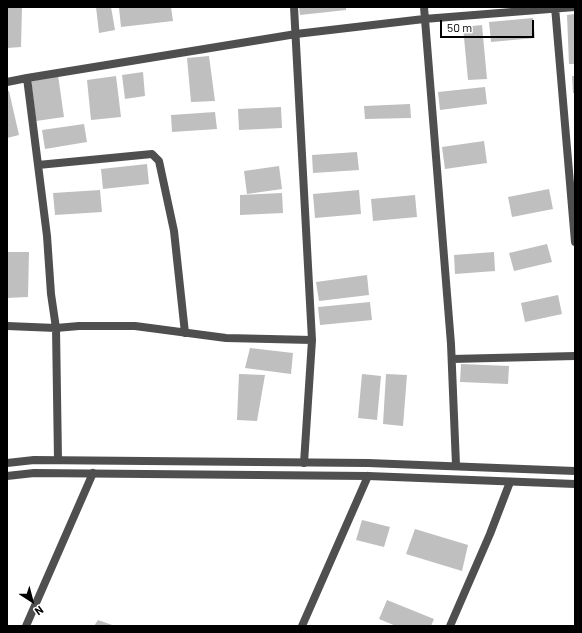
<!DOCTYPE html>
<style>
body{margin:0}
#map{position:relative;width:582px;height:633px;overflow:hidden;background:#fff;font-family:Barlow,sans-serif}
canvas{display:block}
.frame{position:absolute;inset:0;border:8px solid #000;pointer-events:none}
.north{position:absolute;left:12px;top:581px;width:40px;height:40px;-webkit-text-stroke:3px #fff;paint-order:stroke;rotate:144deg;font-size:11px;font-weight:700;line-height:16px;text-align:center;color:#000}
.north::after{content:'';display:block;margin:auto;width:14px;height:18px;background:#000;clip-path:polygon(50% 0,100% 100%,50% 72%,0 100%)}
.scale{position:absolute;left:440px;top:20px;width:94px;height:18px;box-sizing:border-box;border:2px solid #000;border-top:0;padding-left:5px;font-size:12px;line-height:14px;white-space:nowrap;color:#000;-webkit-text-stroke:3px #fff;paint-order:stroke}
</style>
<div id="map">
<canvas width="582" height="633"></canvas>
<div class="frame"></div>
<div class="north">N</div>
<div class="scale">50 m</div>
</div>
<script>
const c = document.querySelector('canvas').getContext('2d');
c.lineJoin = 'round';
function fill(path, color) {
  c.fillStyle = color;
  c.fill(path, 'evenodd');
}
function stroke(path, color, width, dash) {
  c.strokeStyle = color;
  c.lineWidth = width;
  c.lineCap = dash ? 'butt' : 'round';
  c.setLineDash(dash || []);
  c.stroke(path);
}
const building = new Path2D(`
 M 7,7 L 22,7 L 21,47 L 7,48 Z
 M 96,7 L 111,7 L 115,30 L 99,33 Z
 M 127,7 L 171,7 L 173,21 L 121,27 L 119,8 Z
 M 299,7 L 346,7 L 346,10 L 300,15 Z
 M 575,14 L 575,64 L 569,64 L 567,15 Z
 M 533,18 L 535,38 L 491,42 L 489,22 Z
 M 482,25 L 487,79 L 468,80 L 463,27 Z
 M 209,56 L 215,101 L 191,102 L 187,58 Z
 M 143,72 L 145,96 L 125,99 L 122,75 Z
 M 58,75 L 64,117 L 36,121 L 31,79 Z
 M 116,76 L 121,117 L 91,120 L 87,80 Z
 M 572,76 L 575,76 L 575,93 L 573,93 Z
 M 485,87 L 487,104 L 440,110 L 438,92 Z
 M 7,91 L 9,91 L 19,135 L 7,138 Z
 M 410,104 L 411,118 L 365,119 L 364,106 Z
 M 281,107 L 282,128 L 239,130 L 238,109 Z
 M 215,112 L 217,129 L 172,132 L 171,115 Z
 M 84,124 L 87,142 L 45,149 L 42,130 Z
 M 484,141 L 487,163 L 445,169 L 442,147 Z
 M 357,152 L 359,170 L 313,173 L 312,155 Z
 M 147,164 L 149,184 L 103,189 L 101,169 Z
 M 279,166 L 282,189 L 247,194 L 244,171 Z
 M 549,189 L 553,209 L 512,217 L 508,197 Z
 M 100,190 L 102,212 L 55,215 L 53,193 Z
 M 359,190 L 361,214 L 315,218 L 313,194 Z
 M 282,193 L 283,213 L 240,215 L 240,195 Z
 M 415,195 L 417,217 L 373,221 L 371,199 Z
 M 547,244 L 552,262 L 514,271 L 509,253 Z
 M 7,252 L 29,252 L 28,297 L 7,298 Z
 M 494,252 L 495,271 L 455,274 L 454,255 Z
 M 367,275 L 369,295 L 319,301 L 316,282 Z
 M 558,295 L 562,314 L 525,322 L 521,303 Z
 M 370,302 L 372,320 L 320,325 L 318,307 Z
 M 250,348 L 293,353 L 291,374 L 245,368 Z
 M 461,364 L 509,366 L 508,384 L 460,382 Z
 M 239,374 L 265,375 L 257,421 L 237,420 Z
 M 362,374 L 381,376 L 377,420 L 358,418 Z
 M 386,374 L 407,375 L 403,426 L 383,424 Z
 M 362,520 L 390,527 L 384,547 L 356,540 Z
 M 415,529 L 468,545 L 462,571 L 406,554 Z
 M 387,600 L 434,619 L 431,626 L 396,626 L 379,619 Z
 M 98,620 L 115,626 L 94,626 Z`);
const minor = new Path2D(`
 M 294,7 L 312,340 L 304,463
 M 424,7 L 451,344 L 456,465
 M 555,7 L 575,242
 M 27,78 L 47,236 L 51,294 L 56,328 L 58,460
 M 7,82 L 27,78 L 296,34 L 424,19 L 575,7
 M 38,165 L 152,154 L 159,161 L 174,231 L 185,333
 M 7,326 L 56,328 L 79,326 L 135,326 L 226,338 L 312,340
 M 452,359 L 575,356
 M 26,626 L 93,473
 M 302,626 L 368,476
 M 450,626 L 490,534 L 510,482`);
const tertiary = new Path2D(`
 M 7,463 L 34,460 L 368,463 L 575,471
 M 7,476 L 34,473 L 368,476 L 575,484`);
fill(building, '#bfbfbf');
stroke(minor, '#4f4f4f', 8);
stroke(tertiary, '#4f4f4f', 8);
</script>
